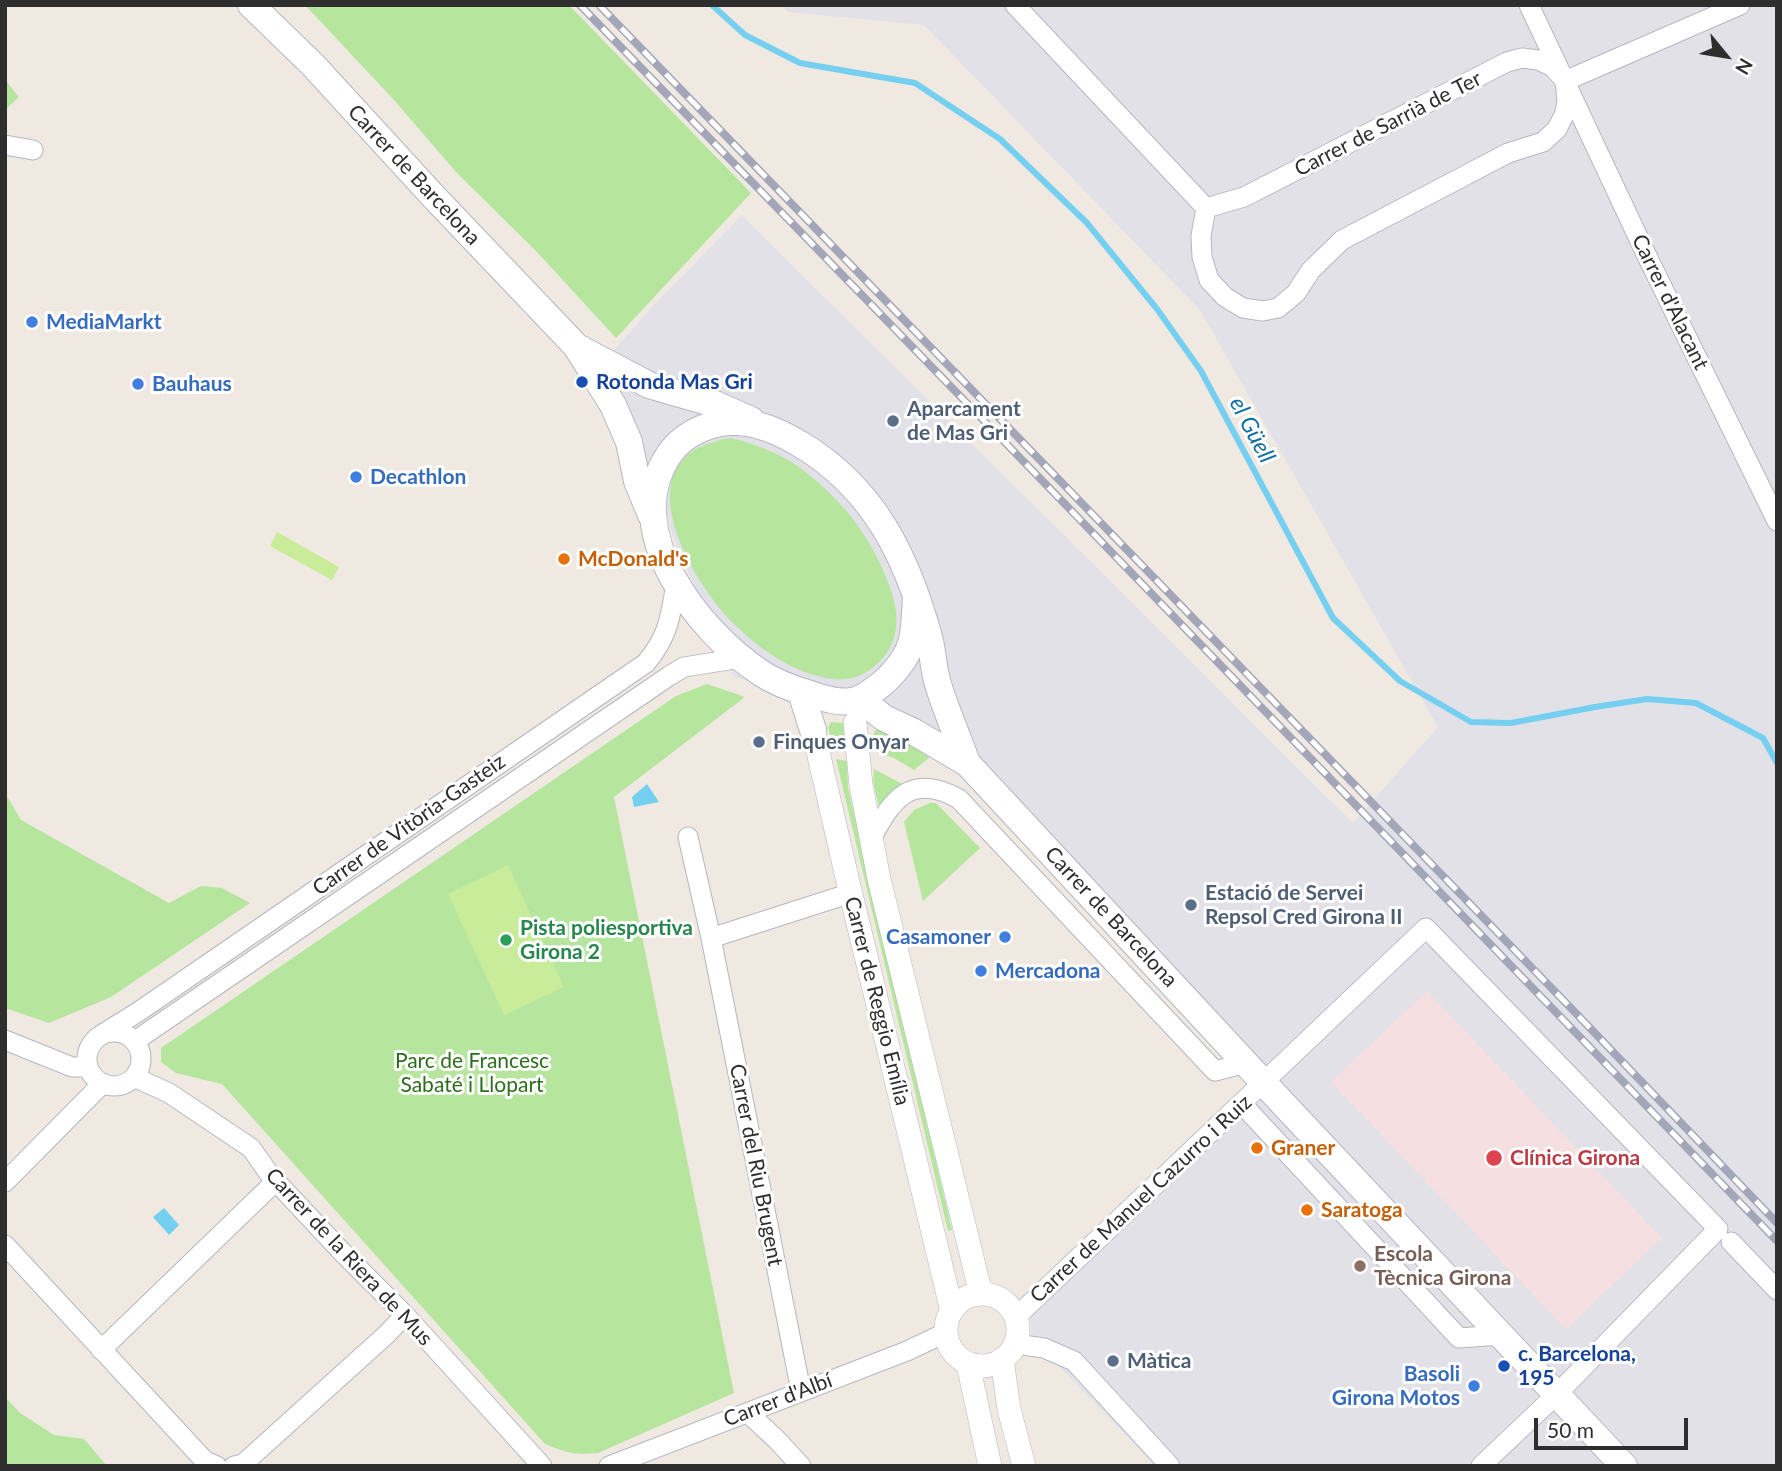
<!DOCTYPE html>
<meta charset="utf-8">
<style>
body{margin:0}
#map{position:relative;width:1782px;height:1471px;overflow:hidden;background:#efe9e1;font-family:Lato,sans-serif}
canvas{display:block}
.frame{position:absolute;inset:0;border:7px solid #2e2e2e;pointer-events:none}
.north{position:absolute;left:1691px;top:21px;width:70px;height:70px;-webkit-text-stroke:5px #fff;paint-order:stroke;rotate:120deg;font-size:19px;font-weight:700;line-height:28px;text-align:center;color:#2e2e2e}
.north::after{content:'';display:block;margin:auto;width:24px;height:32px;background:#2e2e2e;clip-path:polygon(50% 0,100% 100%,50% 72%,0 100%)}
.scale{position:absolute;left:1534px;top:1418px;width:154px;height:32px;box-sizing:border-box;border:4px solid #2e2e2e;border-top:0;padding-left:9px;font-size:21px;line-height:24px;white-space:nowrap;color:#2e2e2e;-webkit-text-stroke:5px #fff;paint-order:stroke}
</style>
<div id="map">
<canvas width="1782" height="1471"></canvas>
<div class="frame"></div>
<div class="north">N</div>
<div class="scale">50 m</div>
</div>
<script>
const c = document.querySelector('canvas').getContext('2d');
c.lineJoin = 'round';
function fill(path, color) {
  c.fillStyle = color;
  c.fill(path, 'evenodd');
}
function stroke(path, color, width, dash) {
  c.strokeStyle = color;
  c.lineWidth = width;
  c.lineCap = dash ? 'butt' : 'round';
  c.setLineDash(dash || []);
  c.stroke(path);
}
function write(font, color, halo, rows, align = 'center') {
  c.font = font + ' Lato,sans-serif';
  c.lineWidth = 6;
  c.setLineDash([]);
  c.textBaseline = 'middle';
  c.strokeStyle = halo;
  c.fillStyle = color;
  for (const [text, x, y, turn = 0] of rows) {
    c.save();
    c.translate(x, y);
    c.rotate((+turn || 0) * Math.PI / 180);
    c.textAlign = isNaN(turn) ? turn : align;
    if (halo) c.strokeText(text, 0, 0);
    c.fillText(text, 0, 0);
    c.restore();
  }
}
const industrial = new Path2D(`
 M 781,5 L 1777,5 L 1777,1466 L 1156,1466 L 1031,1338 L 1030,1300 L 1263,1078 L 963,757 L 733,676 L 600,366 L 652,307 L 742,215 L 1353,823 L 1438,727 L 1200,310 L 924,25 L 788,12 Z`);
const medical = new Path2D(`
 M 1427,991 L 1662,1238 L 1566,1329 L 1331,1082 Z`);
const green = new Path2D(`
 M 305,5 L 569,5 L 751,193 L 616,338 L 537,252 L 456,172 L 394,100 Z
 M 5,80 L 19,97 L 7,108 L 5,106 Z
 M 731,438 C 756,444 782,454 803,470 C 821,484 838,500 852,518 C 871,541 902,599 896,629 C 894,641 889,653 880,661 C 867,675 851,681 833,679 C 796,675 759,649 733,623 C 687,575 619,454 731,438 Z
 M 707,684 L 745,697 L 614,797 L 734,1393 L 598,1453 C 575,1455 567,1453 545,1444 L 222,1084 L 176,1073 L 161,1062 L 161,1048 L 676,696 Z
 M 831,722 L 843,723 L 846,727 L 846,743 L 831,741 L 828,727 Z
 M 877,729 L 896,736 L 930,757 L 914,770 L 894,758 L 872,750 L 873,735 Z
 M 836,759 L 847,761 L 848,788 L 952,1230 L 948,1231 Z
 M 874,769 L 906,786 L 883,806 L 879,806 C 876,794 872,782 874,769 Z
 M 5,793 L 21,820 L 169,903 L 201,886 L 222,888 L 250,903 L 111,997 L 49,1023 L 5,1008 Z
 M 930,803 L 936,803 L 980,848 L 923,901 L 904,822 L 914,810 Z
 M 5,1397 L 20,1413 L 54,1435 L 84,1439 L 107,1466 L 5,1466 Z`);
const pitch = new Path2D(`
 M 277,532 L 339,567 L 332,580 L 270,546 Z
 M 508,865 L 564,987 L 504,1015 L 448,894 Z`);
const water = new Path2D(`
 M 647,784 L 659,802 L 634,807 L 632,797 Z
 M 164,1208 L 179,1225 L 169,1235 L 153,1217 Z`);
const stream = new Path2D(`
 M 712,5 L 745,35 L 800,63 L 915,83 L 1000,139 L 1087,223 L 1157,309 L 1201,371 L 1333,618 L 1400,681 L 1471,722 L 1511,723 L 1595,707 L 1647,699 L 1696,703 L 1763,738 L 1777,763`);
const minor = new Path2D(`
 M 1015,5 L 1206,208
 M 1529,5 L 1646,254 L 1777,521
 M 1522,58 L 1538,60 L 1553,67 L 1565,81 L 1567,100 L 1565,113 L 1557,129 L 1543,142 L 1508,153 L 1342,240 L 1311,270 L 1296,293 L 1278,308 L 1263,311 L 1243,308 L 1225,297 L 1209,280 L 1202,257 L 1201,236 L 1206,208 L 1244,197 L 1507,62 Z
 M 1565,81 L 1740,5
 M 5,145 L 33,150
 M 688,837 L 711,938
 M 871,839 C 892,799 911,772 959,799 L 1215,1071 L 1246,1063
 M87 1059a27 27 0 1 1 54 0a27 27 0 1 1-54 0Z
 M 101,1035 L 138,1012 L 646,663 C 669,635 670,618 676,584
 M 5,1040 L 72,1067 L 88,1067
 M 135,1041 L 669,676 L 684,667 L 741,658
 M 134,1077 L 169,1093 L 251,1148 L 270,1175 L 342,1252 L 405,1315 L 542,1466
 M 1242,1104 L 1459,1338 L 1501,1335
 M 5,1182 L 103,1083
 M 1731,1242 L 1777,1290
 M 5,1245 L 205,1461 L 217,1466
 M 1017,1316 L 1426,928 L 1718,1229 L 1557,1394 L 1481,1466
 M 1015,1344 L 1044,1348 L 1074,1361 L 1170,1466
 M 101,1350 L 276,1181
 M 801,1391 L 711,938 L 851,893
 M 748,1413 L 777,1440 L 801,1466
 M 234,1466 L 243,1464 L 387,1334 L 405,1315
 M 609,1466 L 907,1351 L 947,1332`);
const tertiary = new Path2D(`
 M 855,723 L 861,785 L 879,879 L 981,1294
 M 813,730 L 848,882 L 952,1311
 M946 1330a36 36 0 1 1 72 0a36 36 0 1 1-72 0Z
 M 1002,1359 L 1009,1409 L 1024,1466
 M 968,1364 L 990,1466`);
const secondary = new Path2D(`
 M 251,5 L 313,65 L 434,197 L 576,346 L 613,405 L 629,442 L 637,481 L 651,515
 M 581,349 L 649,385 L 715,404 L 751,420
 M 916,597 C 915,611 915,626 912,640 C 908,656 895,672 883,683 C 875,689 862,700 851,701 C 837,703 823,698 810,694 C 793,689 776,683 761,673 C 699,632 619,532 668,456 C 684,431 718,418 747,423 C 767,426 783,434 800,444 C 874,488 907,557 929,637 C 933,652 933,668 938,684 C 946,711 958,737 967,763
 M 801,692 L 813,730
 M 860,699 L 884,718 L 914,732 L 967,763 L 1289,1110 L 1624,1466`);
const rail = new Path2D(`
 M 580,5 L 1062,501 L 1777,1241
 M 599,5 L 1567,1004 L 1777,1223`);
const markers = [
 [32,322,7,"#3f7fe0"],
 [582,382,7,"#1a4fb4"],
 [138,384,7,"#3f7fe0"],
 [893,421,7,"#5c6f8a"],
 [356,477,7,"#3f7fe0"],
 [564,559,7,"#e8710a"],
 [759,742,7,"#5c6f8a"],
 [1191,905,7,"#5c6f8a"],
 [1005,937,7,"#3f7fe0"],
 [506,940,7,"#2e9e5b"],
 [981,971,7,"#3f7fe0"],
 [1257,1148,7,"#e8710a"],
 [1494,1158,9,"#e0444e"],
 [1307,1210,7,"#e8710a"],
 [1360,1266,7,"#8d6e63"],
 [1113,1361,7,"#5c6f8a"],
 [1504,1366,7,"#1a4fb4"],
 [1474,1386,7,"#3f7fe0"]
];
const streetNames = [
 ["Carrer de Sarrià de Ter",1388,124,-27],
 ["Carrer de Barcelona",414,175,47],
 ["Carrer d'Alacant",1670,302,64],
 ["Carrer de Vitòria-Gasteiz",409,825,-35],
 ["Carrer de Barcelona",1111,917,47],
 ["Carrer de Reggio Emília",877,1001,76],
 ["Carrer del Riu Brugent",756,1165,79],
 ["Carrer de Manuel Cazurro i Ruiz",1141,1199,-43],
 ["Carrer de la Riera de Mus",349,1257,47],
 ["Carrer d'Albí",778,1400,-21]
];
const shopNames = [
 ["MediaMarkt",46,322],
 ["Bauhaus",152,384],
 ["Decathlon",370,477],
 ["Casamoner",991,937,"right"],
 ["Mercadona",995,971],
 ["Basoli",1460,1374,"right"],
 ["Girona Motos",1460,1398,"right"]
];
const transitNames = [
 ["Rotonda Mas Gri",596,382],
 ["c. Barcelona,",1518,1354],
 ["195",1518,1378]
];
const serviceNames = [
 ["Aparcament",907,409],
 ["de Mas Gri",907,433],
 ["Finques Onyar",773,742],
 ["Estació de Servei",1205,893],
 ["Repsol Cred Girona II",1205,917],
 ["Màtica",1127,1361]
];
const foodNames = [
 ["McDonald's",578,559],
 ["Graner",1271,1148],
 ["Saratoga",1321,1210]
];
const leisureNames = [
 ["Pista poliesportiva",520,928],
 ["Girona 2",520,952]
];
const parkNames = [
 ["Parc de Francesc",472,1061],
 ["Sabaté i Llopart",472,1085]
];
const healthNames = [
 ["Clínica Girona",1510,1158]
];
const educationNames = [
 ["Escola",1374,1254],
 ["Tècnica Girona",1374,1278]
];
const waterNames = [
 ["el Güell",1252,430,62]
];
fill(industrial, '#e3e1e8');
fill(medical, '#f5dfe0');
fill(green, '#b6e59e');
fill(pitch, '#c9ec9a');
fill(water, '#75cff0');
stroke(stream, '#75cff0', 6);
stroke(minor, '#b4b7c1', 21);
stroke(tertiary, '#b4b7c1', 24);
stroke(secondary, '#b4b7c1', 28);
stroke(minor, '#fff', 19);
stroke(tertiary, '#fff', 23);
stroke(secondary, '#fff', 26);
stroke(rail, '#a3a6b8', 8);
stroke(rail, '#fff', 5, [16]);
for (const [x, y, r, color] of markers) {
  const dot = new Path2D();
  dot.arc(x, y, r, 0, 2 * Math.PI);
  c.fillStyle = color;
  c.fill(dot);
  stroke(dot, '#fff', 2.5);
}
write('21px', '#2e2e2e', '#fff', streetNames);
write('bold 21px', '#366cbe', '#fff', shopNames, 'left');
write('bold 21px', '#164399', '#fff', transitNames, 'left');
write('bold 21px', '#4e5e75', '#fff', serviceNames, 'left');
write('bold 21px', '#c56008', '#fff', foodNames, 'left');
write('bold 21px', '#27864d', '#fff', leisureNames, 'left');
write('21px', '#2c6e1b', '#fff', parkNames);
write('bold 21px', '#be3a42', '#fff', healthNames, 'left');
write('bold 21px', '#785e54', '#fff', educationNames, 'left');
write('italic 23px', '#0d6fa3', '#fff', waterNames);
</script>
